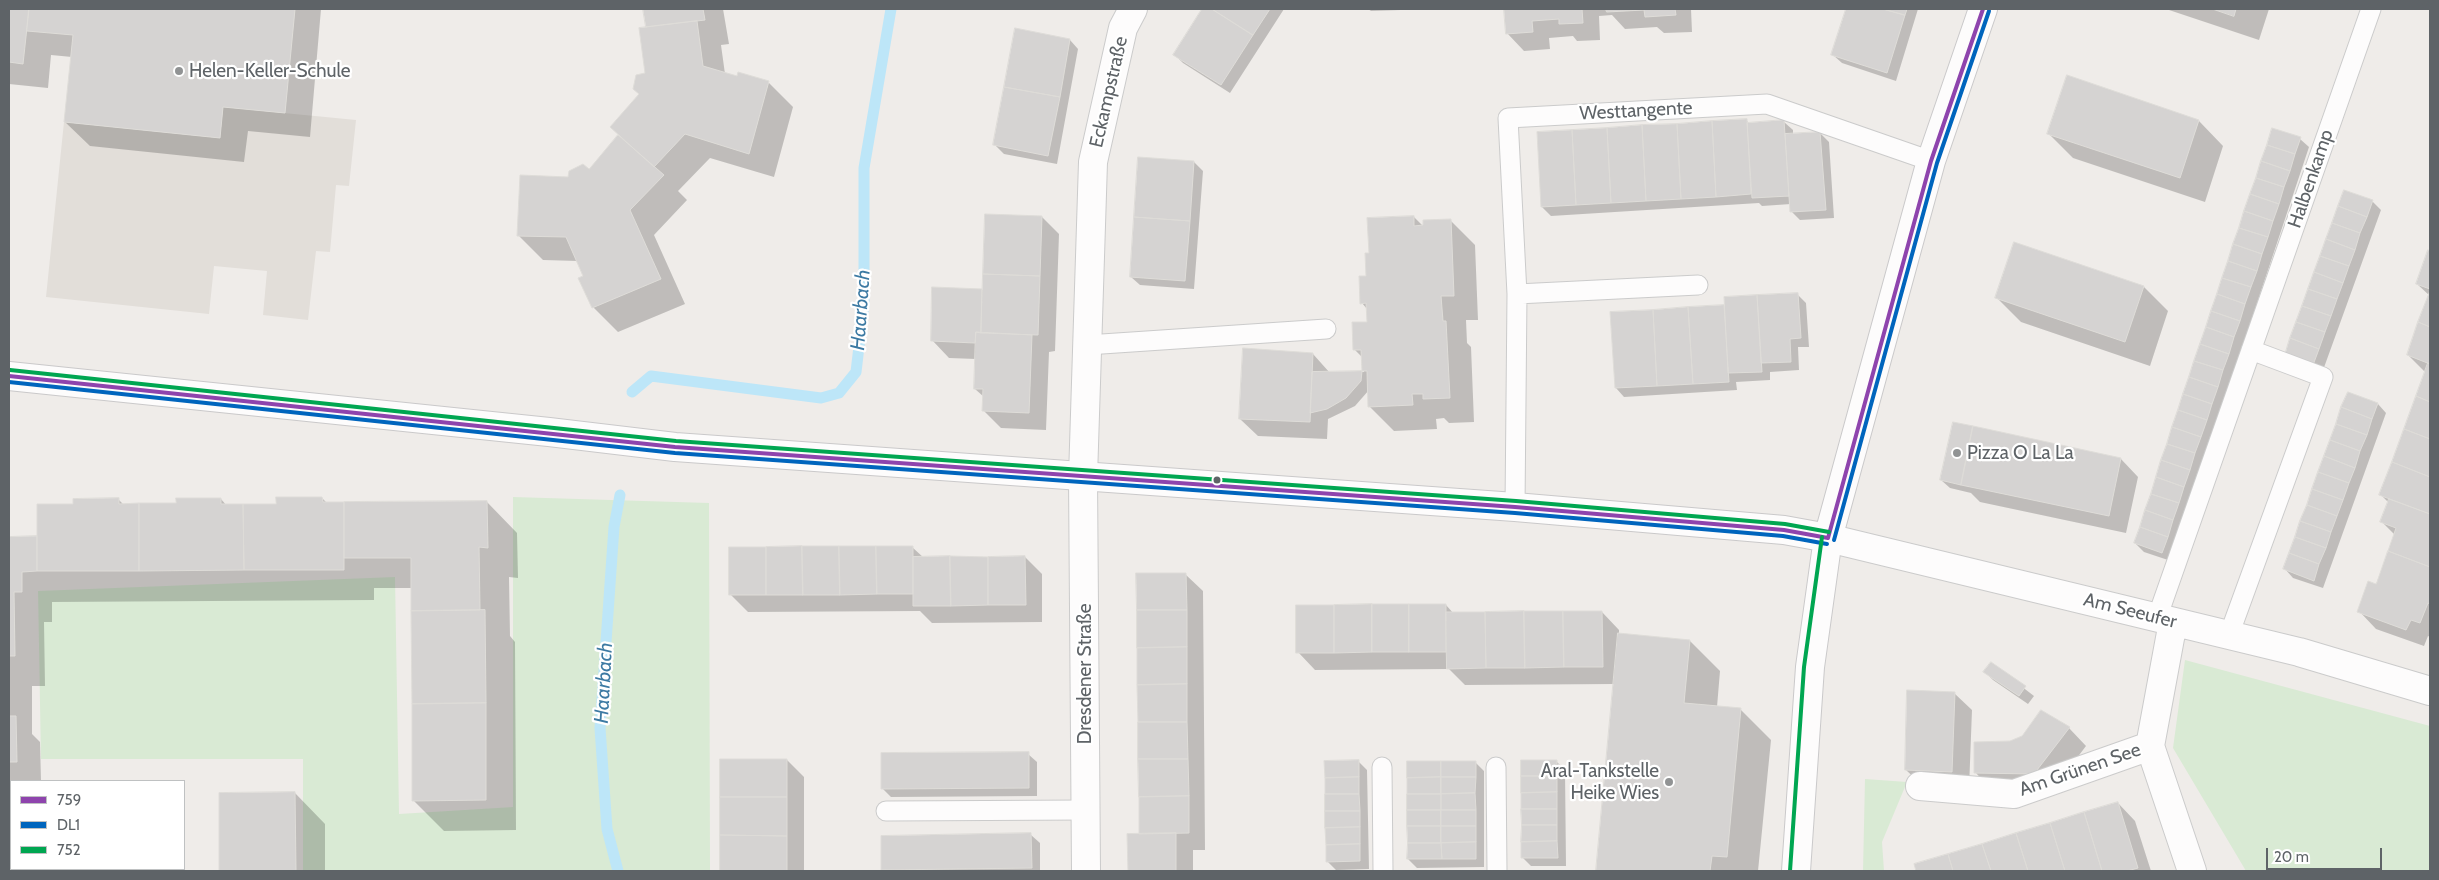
<!DOCTYPE html>
<meta charset="utf-8">
<style>
body{margin:0}
#map{position:relative;width:2439px;height:880px;overflow:hidden;background:#efece9;font-family:Cabin,sans-serif}
canvas{display:block}
.frame{position:absolute;inset:0;border:10px solid #5e6367;pointer-events:none}
.legend{position:absolute;left:10px;top:780px;width:175px;height:90px;box-sizing:border-box;background:#fff;border:1px solid #bfc1c2;margin:0;padding:6px 9px;list-style:none;font-size:15px;color:#5e6367}
.legend li{display:flex;align-items:center;gap:10px;height:25px}
.legend b{width:25px;border:1px solid #bfc1c2}
.scale{position:absolute;left:2266px;top:848px;width:116px;height:22px;box-sizing:border-box;border:2px solid #5e6367;border-top:0;padding-left:6px;font-size:15px;line-height:18px;white-space:nowrap;color:#5e6367;-webkit-text-stroke:4px #fff;paint-order:stroke}
</style>
<div id="map">
<canvas width="2439" height="880"></canvas>
<div class="frame"></div>
<ul class="legend">
<li><b style="height:6px;background:#8e44ad"></b>759</li>
<li><b style="height:6px;background:#0065bd"></b>DL1</li>
<li><b style="height:6px;background:#00a651"></b>752</li>
</ul>
<div class="scale">20 m</div>
</div>
<script>
const c = document.querySelector('canvas').getContext('2d');
c.lineJoin = 'round';
function fill(path, color) {
  c.fillStyle = color;
  c.fill(path, 'evenodd');
}
function stroke(path, color, width, dash) {
  c.strokeStyle = color;
  c.lineWidth = width;
  c.lineCap = dash ? 'butt' : 'round';
  c.setLineDash(dash || []);
  c.stroke(path);
}
function write(font, color, halo, rows, align = 'center') {
  c.font = font + ' Cabin,sans-serif';
  c.lineWidth = 4.5;
  c.setLineDash([]);
  c.textBaseline = 'middle';
  c.strokeStyle = halo;
  c.fillStyle = color;
  for (const [text, x, y, turn = 0] of rows) {
    c.save();
    c.translate(x, y);
    c.rotate((+turn || 0) * Math.PI / 180);
    c.textAlign = isNaN(turn) ? turn : align;
    if (halo) c.strokeText(text, 0, 0);
    c.fillText(text, 0, 0);
    c.restore();
  }
}
const education = new Path2D(`
 M 223,107 L 356,120 L 349,186 L 336,185 L 330,252 L 316,251 L 308,320 L 263,315 L 267,271 L 214,266 L 209,314 L 46,297 L 64,122 L 220,138 Z`);
const green = new Path2D(`
 M 513,497 L 709,503 L 710,871 L 303,871 L 303,759 L 41,759 L 38,591 L 395,577 L 399,814 L 513,807 Z
 M 2185,660 L 2430,726 L 2430,871 L 2246,871 L 2173,748 Z
 M 1865,779 L 1907,782 L 1882,842 L 1884,871 L 1863,871 Z`);
const shadow = new Path2D(`
 M 9,9 L 321,9 L 310,137 L 248,131 L 244,162 L 90,146 L 65,122 L 72,57 L 51,55 L 48,88 L 9,84 Z
 M 644,9 L 723,9 L 729,44 L 721,45 L 725,74 L 768,82 L 793,107 L 774,177 L 710,158 L 678,191 L 687,200 L 654,235 L 685,304 L 618,332 L 593,307 L 585,276 L 578,261 L 543,260 L 518,235 L 569,179 L 590,171 L 620,135 L 640,94 L 646,74 L 647,28 Z
 M 1204,9 L 1284,9 L 1230,93 L 1183,63 L 1175,55 Z
 M 1368,9 L 1431,9 L 1371,11 Z
 M 1506,9 L 1691,9 L 1692,32 L 1664,33 L 1657,27 L 1625,29 L 1612,15 L 1599,16 L 1600,40 L 1577,41 L 1573,36 L 1549,38 L 1550,49 L 1524,51 L 1507,33 Z
 M 1848,9 L 1918,9 L 1896,81 L 1842,63 L 1833,55 Z
 M 2166,9 L 2269,9 L 2259,40 Z
 M 1070,40 L 1078,49 L 1057,164 L 1004,154 L 995,145 Z
 M 2068,77 L 2199,121 L 2223,146 L 2205,202 L 2073,158 L 2048,133 Z
 M 1746,120 L 1750,124 L 1784,122 L 1793,130 L 1793,135 L 1820,133 L 1829,142 L 1834,218 L 1800,220 L 1791,211 L 1791,204 L 1762,206 L 1759,203 L 1551,216 L 1542,207 Z
 M 2300,139 L 2309,147 L 2171,561 L 2144,552 L 2135,543 Z
 M 1194,162 L 1203,171 L 1194,289 L 1140,285 L 1131,277 Z
 M 2372,201 L 2381,210 L 2322,373 L 2295,364 Z
 M 1042,217 L 1059,234 L 1055,351 L 1049,352 L 1046,430 L 1001,428 L 983,410 L 984,397 L 975,389 L 976,359 L 949,358 L 932,340 L 934,288 L 984,290 Z
 M 1414,217 L 1424,227 L 1451,221 L 1475,245 L 1478,320 L 1466,320 L 1467,343 L 1471,347 L 1474,422 L 1449,423 L 1444,418 L 1436,419 L 1437,429 L 1394,431 L 1369,406 L 1369,390 L 1355,406 L 1328,419 L 1327,439 L 1258,436 L 1240,419 L 1313,354 L 1330,373 L 1364,372 L 1363,358 L 1354,349 L 1368,323 L 1367,309 L 1362,303 L 1370,254 Z
 M 2430,249 L 2430,637 L 2428,636 L 2424,646 L 2376,629 L 2359,611 L 2376,586 L 2395,535 L 2382,522 L 2389,503 L 2381,495 L 2426,373 L 2408,355 L 2430,296 L 2417,284 Z
 M 2144,287 L 2168,311 L 2150,366 L 2021,322 L 1997,298 Z
 M 1797,294 L 1806,303 L 1809,347 L 1798,347 L 1799,370 L 1770,372 L 1770,380 L 1736,382 L 1737,390 L 1624,397 L 1616,388 L 1611,314 L 1725,307 Z
 M 2378,404 L 2386,413 L 2323,588 L 2293,578 L 2285,569 Z
 M 1954,423 L 2121,459 L 2138,477 L 2126,533 L 1980,502 L 1971,493 L 1950,488 L 1941,480 Z
 M 322,498 L 327,503 L 487,502 L 517,533 L 518,578 L 509,577 L 510,636 L 515,642 L 516,830 L 444,831 L 413,800 L 413,588 L 374,588 L 374,600 L 52,602 L 52,622 L 44,622 L 45,686 L 32,686 L 32,734 L 40,742 L 41,781 L 11,781 L 11,787 L 9,787 L 9,538 L 39,538 L 75,505 L 119,500 L 124,505 L 177,504 L 221,499 L 227,506 L 277,505 Z
 M 912,547 L 924,558 L 1025,557 L 1042,574 L 1042,622 L 932,623 L 920,611 L 748,612 L 731,595 Z
 M 1185,574 L 1203,591 L 1205,850 L 1193,850 L 1193,871 L 1129,871 L 1128,835 L 1140,835 Z
 M 1446,605 L 1454,614 L 1602,612 L 1619,630 L 1619,634 L 1690,641 L 1720,671 L 1717,707 L 1740,709 L 1771,740 L 1758,871 L 1597,871 L 1615,684 L 1465,685 L 1449,669 L 1315,670 L 1298,652 Z
 M 1991,663 L 2034,696 L 2028,704 L 1993,680 L 1985,672 Z
 M 1954,693 L 1972,710 L 1969,789 L 1924,787 L 1906,770 Z
 M 2069,728 L 2086,746 L 2052,791 L 1992,790 L 1975,772 L 2010,742 Z
 M 1028,754 L 1037,762 L 1037,796 L 891,797 L 882,788 Z
 M 721,760 L 787,760 L 804,777 L 804,871 L 721,871 Z
 M 1358,761 L 1367,770 L 1369,869 L 1336,870 L 1327,861 Z
 M 1556,761 L 1565,770 L 1566,866 L 1531,866 L 1523,858 Z
 M 1475,762 L 1484,771 L 1484,867 L 1417,868 L 1408,859 Z
 M 295,793 L 325,824 L 325,871 L 220,871 L 220,794 Z
 M 2118,803 L 2135,821 L 2151,871 L 1917,871 L 1915,865 Z
 M 1031,835 L 1040,843 L 1040,871 L 883,870 Z`);
const stream = new Path2D(`
 M 632,392 L 651,376 L 821,398 L 839,393 L 856,372 L 864,304 L 864,168 L 891,9
 M 618,871 L 607,829 L 600,728 L 614,527 L 620,495`);
const building = new Path2D(`
 M 9,9 L 29,9 L 23,64 L 9,62 Z
 M 29,9 L 295,9 L 285,113 L 223,107 L 220,138 L 64,122 L 73,35 L 27,31 Z
 M 643,9 L 703,9 L 705,20 L 646,27 Z
 M 1202,9 L 1212,9 L 1253,35 L 1221,85 L 1173,55 Z
 M 1212,9 L 1270,9 L 1253,35 Z
 M 1504,9 L 1582,9 L 1583,23 L 1559,24 L 1559,19 L 1532,21 L 1533,32 L 1506,34 Z
 M 1606,9 L 1675,9 L 1676,15 L 1645,17 L 1644,10 L 1607,12 Z
 M 1846,9 L 1883,9 L 1905,15 L 1887,73 L 1831,55 Z
 M 1883,9 L 1907,9 L 1905,15 Z
 M 2213,9 L 2236,9 L 2234,16 Z
 M 697,21 L 703,66 L 737,76 L 738,72 L 769,81 L 749,154 L 685,134 L 654,167 L 610,127 L 639,94 L 633,89 L 636,75 L 645,73 L 639,28 Z
 M 1015,28 L 1070,39 L 1060,97 L 1004,87 Z
 M 2067,75 L 2199,120 L 2180,178 L 2047,134 Z
 M 1004,87 L 1060,97 L 1048,156 L 993,145 Z
 M 1747,119 L 1751,194 L 1716,197 L 1712,121 Z
 M 1784,120 L 1789,196 L 1752,198 L 1747,123 Z
 M 1712,121 L 1716,197 L 1681,199 L 1677,124 Z
 M 1677,124 L 1681,199 L 1646,201 L 1642,125 Z
 M 1642,125 L 1646,201 L 1611,203 L 1607,128 Z
 M 1607,128 L 1611,203 L 1576,205 L 1572,130 Z
 M 2272,128 L 2301,137 L 2295,154 L 2267,145 Z
 M 1572,130 L 1576,205 L 1541,207 L 1537,132 Z
 M 1820,132 L 1826,210 L 1790,212 L 1785,134 Z
 M 618,135 L 664,175 L 630,210 L 661,279 L 592,308 L 578,278 L 583,276 L 566,237 L 517,236 L 520,175 L 568,177 L 569,171 L 583,164 L 589,169 Z
 M 2267,145 L 2295,154 L 2290,171 L 2261,161 Z
 M 1138,157 L 1194,161 L 1190,221 L 1134,217 Z
 M 2261,161 L 2290,171 L 2284,187 L 2256,178 Z
 M 2256,178 L 2284,187 L 2279,204 L 2250,194 Z
 M 2344,190 L 2373,200 L 2367,217 L 2338,206 Z
 M 2250,194 L 2279,204 L 2273,221 L 2244,211 Z
 M 2338,206 L 2367,217 L 2360,233 L 2332,223 Z
 M 2244,211 L 2273,221 L 2268,237 L 2239,228 Z
 M 985,214 L 1042,216 L 1040,276 L 983,274 Z
 M 1414,216 L 1414,226 L 1423,225 L 1423,220 L 1451,219 L 1454,296 L 1441,296 L 1443,321 L 1446,321 L 1450,398 L 1423,399 L 1423,394 L 1412,394 L 1413,405 L 1368,407 L 1367,371 L 1362,371 L 1361,350 L 1353,350 L 1352,322 L 1367,322 L 1366,303 L 1360,304 L 1359,276 L 1366,276 L 1365,253 L 1369,253 L 1367,218 Z
 M 1134,217 L 1190,221 L 1185,281 L 1130,277 Z
 M 2332,223 L 2360,233 L 2355,250 L 2326,239 Z
 M 2239,228 L 2268,237 L 2262,254 L 2233,244 Z
 M 2326,239 L 2355,250 L 2349,266 L 2320,256 Z
 M 2014,242 L 2144,286 L 2125,342 L 1995,298 Z
 M 2233,244 L 2262,254 L 2257,271 L 2228,261 Z
 M 2428,250 L 2430,251 L 2430,289 L 2416,284 Z
 M 2320,256 L 2349,266 L 2343,283 L 2314,272 Z
 M 2228,261 L 2257,271 L 2251,287 L 2222,278 Z
 M 2314,272 L 2343,283 L 2337,299 L 2308,289 Z
 M 983,274 L 1040,276 L 1038,335 L 981,333 Z
 M 2222,278 L 2251,287 L 2245,304 L 2217,294 Z
 M 932,287 L 982,289 L 981,333 L 976,332 L 975,343 L 931,341 Z
 M 2308,289 L 2337,299 L 2331,316 L 2302,306 Z
 M 2430,291 L 2430,327 L 2418,322 Z
 M 1798,293 L 1801,338 L 1790,339 L 1791,362 L 1761,363 L 1757,295 Z
 M 2217,294 L 2245,304 L 2240,321 L 2211,311 Z
 M 1757,295 L 1762,372 L 1728,373 L 1724,297 Z
 M 1724,305 L 1729,382 L 1693,384 L 1688,307 Z
 M 2302,306 L 2331,316 L 2325,332 L 2296,322 Z
 M 1688,307 L 1693,384 L 1657,386 L 1653,310 Z
 M 1653,310 L 1657,386 L 1615,388 L 1610,312 Z
 M 2211,311 L 2240,321 L 2234,337 L 2206,327 Z
 M 2296,322 L 2325,332 L 2319,349 L 2290,338 Z
 M 2418,322 L 2430,327 L 2430,364 L 2407,355 Z
 M 2206,327 L 2234,337 L 2229,354 L 2200,344 Z
 M 976,332 L 1032,335 L 1029,413 L 982,411 L 983,389 L 974,389 Z
 M 2290,338 L 2319,349 L 2313,365 L 2285,355 Z
 M 2200,344 L 2229,354 L 2223,370 L 2194,361 Z
 M 1243,348 L 1313,353 L 1310,422 L 1239,419 Z
 M 2194,361 L 2223,370 L 2218,387 L 2189,377 Z
 M 2428,363 L 2430,364 L 2430,402 L 2416,396 Z
 M 1362,371 L 1361,381 L 1346,398 L 1327,409 L 1310,413 L 1312,372 Z
 M 2189,377 L 2218,387 L 2212,404 L 2183,394 Z
 M 2348,392 L 2378,403 L 2372,419 L 2341,407 Z
 M 2183,394 L 2212,404 L 2207,420 L 2178,410 Z
 M 2416,396 L 2430,402 L 2430,439 L 2404,429 Z
 M 2341,407 L 2372,419 L 2367,435 L 2336,424 Z
 M 2178,410 L 2207,420 L 2201,437 L 2172,427 Z
 M 1953,422 L 1973,426 L 1961,485 L 1940,480 Z
 M 2336,424 L 2367,435 L 2360,451 L 2330,440 Z
 M 1973,426 L 2121,458 L 2109,516 L 1961,485 Z
 M 2172,427 L 2201,437 L 2195,453 L 2167,444 Z
 M 2404,429 L 2430,439 L 2430,477 L 2392,462 Z
 M 2330,440 L 2360,451 L 2355,468 L 2324,456 Z
 M 2167,444 L 2195,453 L 2190,470 L 2161,460 Z
 M 2324,456 L 2355,468 L 2349,483 L 2318,472 Z
 M 2161,460 L 2190,470 L 2184,487 L 2156,477 Z
 M 2392,462 L 2430,477 L 2430,514 L 2379,495 Z
 M 2318,472 L 2349,483 L 2343,500 L 2312,489 Z
 M 2156,477 L 2184,487 L 2179,503 L 2151,494 Z
 M 2312,489 L 2343,500 L 2337,516 L 2307,505 Z
 M 2151,494 L 2179,503 L 2173,520 L 2145,510 Z
 M 276,497 L 322,497 L 323,502 L 344,502 L 344,570 L 244,570 L 243,504 L 276,504 Z
 M 119,498 L 119,504 L 139,503 L 139,571 L 37,571 L 37,504 L 73,504 L 73,499 Z
 M 176,498 L 221,498 L 221,504 L 243,504 L 244,570 L 139,571 L 139,503 L 176,503 Z
 M 2389,499 L 2430,514 L 2430,567 L 2388,551 L 2396,528 L 2380,522 Z
 M 487,501 L 488,548 L 479,547 L 480,610 L 411,611 L 411,558 L 344,558 L 344,502 Z
 M 2307,505 L 2337,516 L 2331,532 L 2300,521 Z
 M 2145,510 L 2173,520 L 2168,537 L 2140,527 Z
 M 2300,521 L 2331,532 L 2326,548 L 2295,537 Z
 M 2140,527 L 2168,537 L 2162,553 L 2134,543 Z
 M 37,536 L 37,571 L 22,572 L 22,592 L 14,592 L 15,656 L 9,656 L 9,537 Z
 M 2295,537 L 2326,548 L 2319,564 L 2289,553 Z
 M 802,546 L 803,595 L 766,595 L 766,547 Z
 M 802,546 L 839,546 L 840,595 L 803,595 Z
 M 839,546 L 876,546 L 877,594 L 840,595 Z
 M 876,546 L 913,546 L 913,594 L 877,594 Z
 M 729,547 L 766,547 L 766,595 L 729,595 Z
 M 2388,551 L 2430,567 L 2430,604 L 2428,603 L 2420,623 L 2411,620 L 2406,630 L 2357,612 L 2368,581 L 2376,584 Z
 M 2289,553 L 2319,564 L 2314,581 L 2283,569 Z
 M 950,556 L 951,606 L 913,606 L 913,557 Z
 M 950,556 L 988,557 L 988,605 L 951,606 Z
 M 1025,556 L 1026,605 L 988,605 L 988,557 Z
 M 1136,573 L 1186,573 L 1187,610 L 1137,610 Z
 M 1372,604 L 1372,652 L 1334,653 L 1334,605 Z
 M 1372,604 L 1409,604 L 1409,652 L 1372,652 Z
 M 1409,604 L 1446,604 L 1446,652 L 1409,652 Z
 M 1296,605 L 1334,605 L 1334,653 L 1296,653 Z
 M 485,610 L 486,703 L 412,704 L 411,611 Z
 M 1137,610 L 1187,610 L 1187,647 L 1137,648 Z
 M 1524,611 L 1525,668 L 1486,668 L 1485,612 Z
 M 1524,611 L 1563,611 L 1564,667 L 1525,668 Z
 M 1563,611 L 1602,611 L 1603,667 L 1564,667 Z
 M 1446,612 L 1485,612 L 1486,668 L 1447,669 Z
 M 1618,633 L 1690,640 L 1684,703 L 1741,708 L 1727,857 L 1712,856 L 1710,871 L 1596,871 Z
 M 1187,647 L 1187,684 L 1137,685 L 1137,648 Z
 M 1991,662 L 2026,686 L 2019,696 L 1983,672 Z
 M 1187,684 L 1187,722 L 1138,722 L 1137,685 Z
 M 1907,690 L 1955,692 L 1952,772 L 1905,770 Z
 M 486,703 L 486,800 L 412,801 L 412,704 Z
 M 2041,710 L 2070,727 L 2034,774 L 1974,773 L 1974,742 L 2010,741 L 2022,736 Z
 M 9,716 L 16,716 L 17,762 L 9,762 Z
 M 1138,722 L 1187,722 L 1188,759 L 1138,759 Z
 M 1029,752 L 1029,788 L 881,789 L 881,753 Z
 M 720,759 L 787,759 L 787,797 L 720,797 Z
 M 1138,759 L 1188,759 L 1189,796 L 1139,797 Z
 M 1359,760 L 1359,777 L 1325,778 L 1324,761 Z
 M 1521,760 L 1557,760 L 1557,776 L 1521,776 Z
 M 1407,761 L 1441,761 L 1441,777 L 1407,778 Z
 M 1441,761 L 1476,761 L 1476,777 L 1441,777 Z
 M 1521,776 L 1557,776 L 1557,792 L 1521,793 Z
 M 1359,777 L 1359,794 L 1325,794 L 1325,778 Z
 M 1441,777 L 1476,777 L 1475,793 L 1441,794 Z
 M 1441,777 L 1441,794 L 1407,794 L 1407,778 Z
 M 295,792 L 296,871 L 219,871 L 219,793 Z
 M 1557,792 L 1557,809 L 1521,809 L 1521,793 Z
 M 1475,793 L 1476,810 L 1441,810 L 1441,794 Z
 M 1325,794 L 1359,794 L 1360,811 L 1325,811 Z
 M 1407,794 L 1441,794 L 1441,810 L 1407,810 Z
 M 1189,796 L 1189,833 L 1139,834 L 1139,797 Z
 M 720,797 L 787,797 L 787,836 L 720,835 Z
 M 2118,802 L 2138,868 L 2127,871 L 2102,871 L 2084,812 Z
 M 1521,809 L 1557,809 L 1557,825 L 1522,825 Z
 M 1407,810 L 1441,810 L 1441,826 L 1407,826 Z
 M 1441,810 L 1476,810 L 1476,826 L 1441,826 Z
 M 1325,811 L 1360,811 L 1360,827 L 1325,828 Z
 M 2084,812 L 2102,871 L 2065,871 L 2050,823 Z
 M 2050,823 L 2065,871 L 2028,871 L 2016,833 Z
 M 1522,825 L 1557,825 L 1557,841 L 1521,842 Z
 M 1407,826 L 1441,826 L 1441,843 L 1408,843 Z
 M 1441,826 L 1476,826 L 1476,842 L 1441,843 Z
 M 1360,827 L 1360,844 L 1326,845 L 1325,828 Z
 M 1031,833 L 1032,868 L 881,870 L 881,836 Z
 M 1176,833 L 1176,871 L 1128,871 L 1127,834 Z
 M 2016,833 L 2028,871 L 1991,871 L 1982,844 Z
 M 720,835 L 787,836 L 787,871 L 720,871 Z
 M 1557,841 L 1558,858 L 1521,858 L 1521,842 Z
 M 1476,842 L 1476,859 L 1442,859 L 1441,843 Z
 M 1408,843 L 1441,843 L 1442,859 L 1407,859 Z
 M 1360,844 L 1360,861 L 1326,862 L 1326,845 Z
 M 1982,844 L 1991,871 L 1953,871 L 1948,854 Z
 M 1948,854 L 1953,871 L 1916,871 L 1914,864 Z`);
const lane = new Path2D(`
 M 1517,294 L 1698,285
 M 1087,345 L 1326,329
 M 1515,507 L 1517,294 L 1508,118 L 1767,104 L 1931,161
 M 2157,618 L 2371,9
 M 2229,635 L 2323,377 L 2251,350
 M 1382,767 L 1383,871
 M 1496,767 L 1497,871
 M 886,811 L 1086,810`);
const street = new Path2D(`
 M 1828,538 L 2299,652 L 2430,691
 M 2173,622 L 2150,746 L 2192,871
 M 1920,786 L 2014,794 L 2150,746
 M 136,869 L 138,871
 M 32,871 L 33,869
 M 1086,871 L 1083,477 L 1093,162 L 1123,28 L 1133,9`);
const secondary = new Path2D(`
 M 9,376 L 549,432 L 675,447 L 1515,507 L 1784,530 L 1828,538
 M 1796,871 L 1810,667 L 1828,538 L 1931,161 L 1983,9`);
const bus1 = new Path2D(`
 M 9,376 L 675,447 L 1515,507 L 1784,530 L 1828,538
 M 1828,538 L 1931,161 L 1983,9`);
const bus2 = new Path2D(`
 M 9,382 L 675,453 L 1515,513 L 1783,536 L 1827,544
 M 1834,540 L 1937,163 L 1989,11`);
const bus3 = new Path2D(`
 M 10,370 L 676,441 L 1516,501 L 1785,524 L 1829,532
 M 1790,871 L 1804,667 L 1822,537`);
const markers = [
 [179,71,5,"#919394"],
 [1957,453,5,"#919394"],
 [1217,480,4.5,"#5e6367"],
 [1669,782,5,"#919394"]
];
const poiNames = [
 ["Helen-Keller-Schule",189,71],
 ["Pizza O La La",1967,453],
 ["Aral-Tankstelle",1659,771,"right"],
 ["Heike Wies",1659,793,"right"]
];
const streetNames = [
 ["Eckampstraße",1109,92,-77],
 ["Westtangente",1636,111,-3],
 ["Halbenkamp",2311,179,-71],
 ["Am Seeufer",2130,611,14],
 ["Dresdener Straße",1085,674,-90],
 ["Am Grünen See",2080,770,-19]
];
const waterNames = [
 ["Haarbach",861,310,-86],
 ["Haarbach",604,683,-87]
];
fill(education, '#e2ded9');
fill(green, '#d9ead4');
fill(shadow, '#0003');
stroke(stream, '#bde6f8', 11);
fill(building, '#d5d3d2');
stroke(building, '#dedcd8', 1);
stroke(lane, '#cbcbcb', 21);
stroke(street, '#cbcbcb', 30);
stroke(secondary, '#cac9ca', 30);
stroke(lane, '#fdfcfc', 19);
stroke(street, '#fdfcfc', 28);
stroke(secondary, '#fdfcfc', 28);
stroke(bus1, '#8e44ad', 4);
stroke(bus2, '#0065bd', 4);
stroke(bus3, '#00a651', 4);
for (const [x, y, r, color] of markers) {
  const dot = new Path2D();
  dot.arc(x, y, r, 0, 2 * Math.PI);
  c.fillStyle = color;
  c.fill(dot);
  stroke(dot, '#fff', 2);
}
write('19px', '#5e6367', '#fff', poiNames, 'left');
write('19px', '#5e6367', '#fff', streetNames);
write('italic 20px', '#3c7aa3', '#fff', waterNames);
</script>
